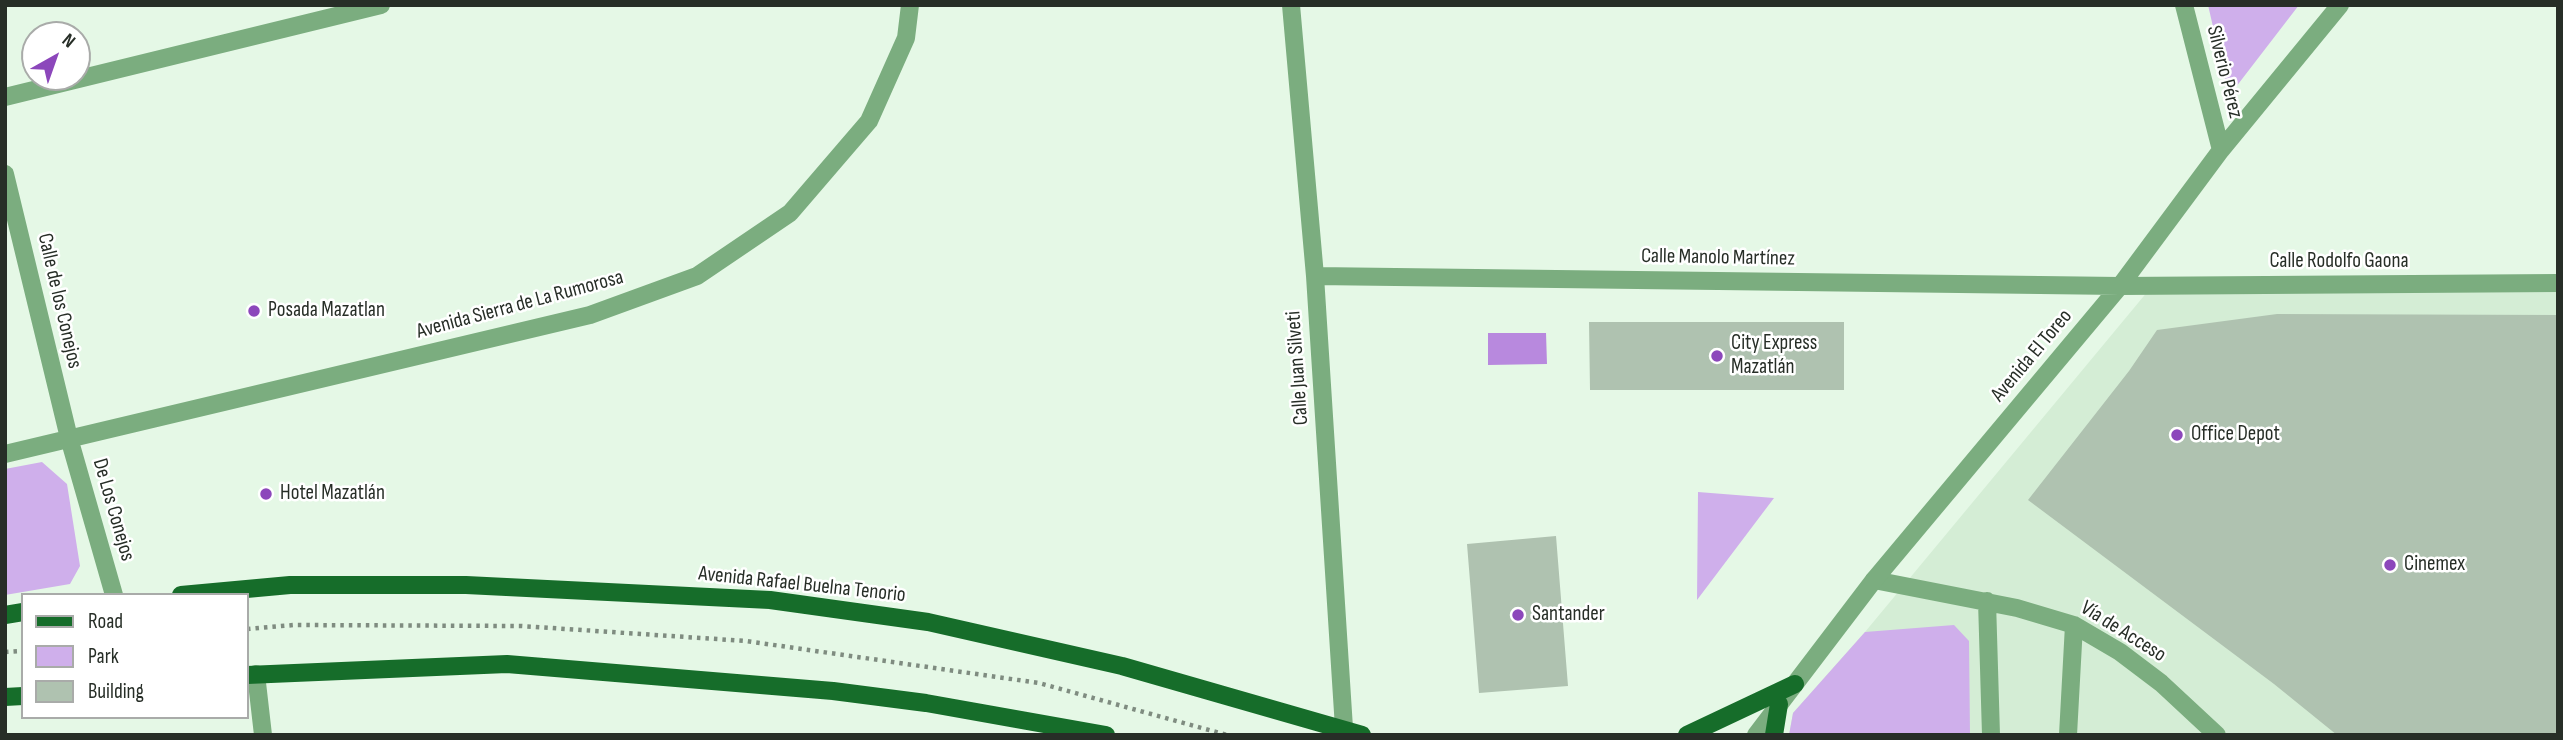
<!DOCTYPE html>
<meta charset="utf-8">
<style>
body{margin:0}
#map{position:relative;width:2563px;height:740px;overflow:hidden;background:#e5f8e6;font-family:"Sofia Sans Condensed",sans-serif}
canvas{display:block}
.frame{position:absolute;inset:0;border:7px solid #272e27;pointer-events:none}
.legend{position:absolute;left:21px;top:593px;width:228px;height:126px;box-sizing:border-box;background:#fff;border:2px solid #a9aba9;margin:0;padding:9px 12px;list-style:none;font-size:21px;color:#272e27}
.legend li{display:flex;align-items:center;gap:14px;height:35px}
.legend b{width:35px;border:2px solid #a9aba9}
.north{position:absolute;left:21px;top:21px;width:70px;height:70px;box-sizing:border-box;background:#fff;border:2px solid #a9aba9;border-radius:50%;rotate:40deg;font-size:19px;font-weight:700;line-height:28px;text-align:center;color:#272e27}
.north::after{content:'';display:block;margin:auto;width:24px;height:32px;background:#8c47bb;clip-path:polygon(50% 0,100% 100%,50% 72%,0 100%)}
</style>
<div id="map">
<canvas width="2563" height="740"></canvas>
<div class="frame"></div>
<ul class="legend">
<li><b style="height:9px;background:#166d2a"></b>Road</li>
<li><b style="height:19px;background:#cfafeb"></b>Park</li>
<li><b style="height:19px;background:#afc2b0"></b>Building</li>
</ul>
<div class="north">N</div>
</div>
<script>
const c = document.querySelector('canvas').getContext('2d');
c.lineJoin = 'round';
function fill(path, color) {
  c.fillStyle = color;
  c.fill(path, 'evenodd');
}
function stroke(path, color, width, dash) {
  c.strokeStyle = color;
  c.lineWidth = width;
  c.lineCap = dash ? 'butt' : 'round';
  c.setLineDash(dash || []);
  c.stroke(path);
}
function write(font, color, halo, rows, align = 'center') {
  c.font = font + ' "Sofia Sans Condensed",sans-serif';
  c.lineWidth = 5;
  c.setLineDash([]);
  c.textBaseline = 'middle';
  c.strokeStyle = halo;
  c.fillStyle = color;
  for (const [text, x, y, turn = 0] of rows) {
    c.save();
    c.translate(x, y);
    c.rotate((+turn || 0) * Math.PI / 180);
    c.textAlign = isNaN(turn) ? turn : align;
    if (halo) c.strokeText(text, 0, 0);
    c.fillText(text, 0, 0);
    c.restore();
  }
}
const built = new Path2D(`
 M 2558,289 L 2558,735 L 1789,735 L 1793,713 L 1865,632 L 2148,291 Z`);
const green = new Path2D(`
 M 2208,5 L 2299,5 L 2229,96 Z
 M 42,462 L 67,484 L 80,566 L 70,584 L 5,595 L 5,469 Z
 M 1698,492 L 1774,498 L 1697,600 Z
 M 1954,625 L 1969,641 L 1970,735 L 1789,735 L 1793,713 L 1865,632 Z`);
const water = new Path2D(`
 M 1488,333 L 1546,333 L 1547,364 L 1488,365 Z`);
const building = new Path2D(`
 M 2277,314 L 2558,315 L 2558,735 L 2337,735 L 2274,684 L 2028,500 L 2129,371 L 2157,330 Z
 M 1589,322 L 1844,322 L 1844,390 L 1590,390 Z
 M 1556,536 L 1568,686 L 1479,693 L 1467,544 Z`);
const path = new Path2D(`
 M 247,629 L 294,625 L 521,626 L 746,641 L 1039,683 L 1227,735
 M 5,652 L 23,651`);
const service = new Path2D(`
 M 1874,580 L 2017,608 L 2074,625 L 2120,652 L 2161,683 L 2217,735
 M 1987,601 L 1991,735
 M 2068,735 L 2074,625`);
const minor = new Path2D(`
 M 1291,5 L 1315,276 L 1344,728
 M 2184,5 L 2221,150
 M 5,97 L 381,5
 M 5,174 L 69,438 L 114,595
 M 1315,276 L 2120,286 L 2558,283
 M 5,454 L 590,315 L 697,276 L 790,213 L 869,121 L 906,38 L 910,5
 M 256,674 L 263,735
 M 1756,735 L 1874,580 L 2120,286 L 2221,150 L 2340,5`);
const primary = new Path2D(`
 M 181,595 L 290,585 L 466,585 L 770,600 L 928,622 L 1122,666 L 1362,735
 M 5,615 L 23,612
 M 247,675 L 507,664 L 833,691 L 926,703 L 1106,735
 M 5,697 L 23,696
 M 1687,735 L 1795,684
 M 1774,735 L 1779,704`);
const markers = [
 [254,311,7,"#8c47bb"],
 [1717,356,7,"#8c47bb"],
 [2177,435,7,"#8c47bb"],
 [266,494,7,"#8c47bb"],
 [2390,565,7,"#8c47bb"],
 [1518,615,7,"#8c47bb"]
];
const streetNames = [
 ["Silverio Pérez",2224,72,76],
 ["Calle Manolo Martínez",1718,258,1],
 ["Calle Rodolfo Gaona",2339,262],
 ["Calle de los Conejos",59,301,77],
 ["Avenida Sierra de La Rumorosa",520,305,-15],
 ["Avenida El Toreo",2032,356,-50],
 ["Calle Juan Silveti",1298,368,-94],
 ["De Los Conejos",113,510,74],
 ["Avenida Rafael Buelna Tenorio",802,585,6],
 ["Vía de Acceso",2123,632,32]
];
const poiNames = [
 ["Posada Mazatlan",268,311],
 ["City Express",1731,344],
 ["Mazatlán",1731,368],
 ["Office Depot",2191,435],
 ["Hotel Mazatlán",280,494],
 ["Cinemex",2404,565],
 ["Santander",1532,615]
];
fill(built, '#d4edd5');
fill(green, '#cfafeb');
fill(water, '#b889de');
fill(building, '#afc2b0');
stroke(path, '#7f8c80', 4.5, [3.5, 5]);
stroke(service, '#7bad7f', 18);
stroke(minor, '#7bad7f', 18);
stroke(primary, '#166d2a', 18);
for (const [x, y, r, color] of markers) {
  const dot = new Path2D();
  dot.arc(x, y, r, 0, 2 * Math.PI);
  c.fillStyle = color;
  c.fill(dot);
  stroke(dot, '#fff', 2.5);
}
write('21px', '#272e27', '#fff', streetNames);
write('21px', '#272e27', '#fff', poiNames, 'left');
</script>
